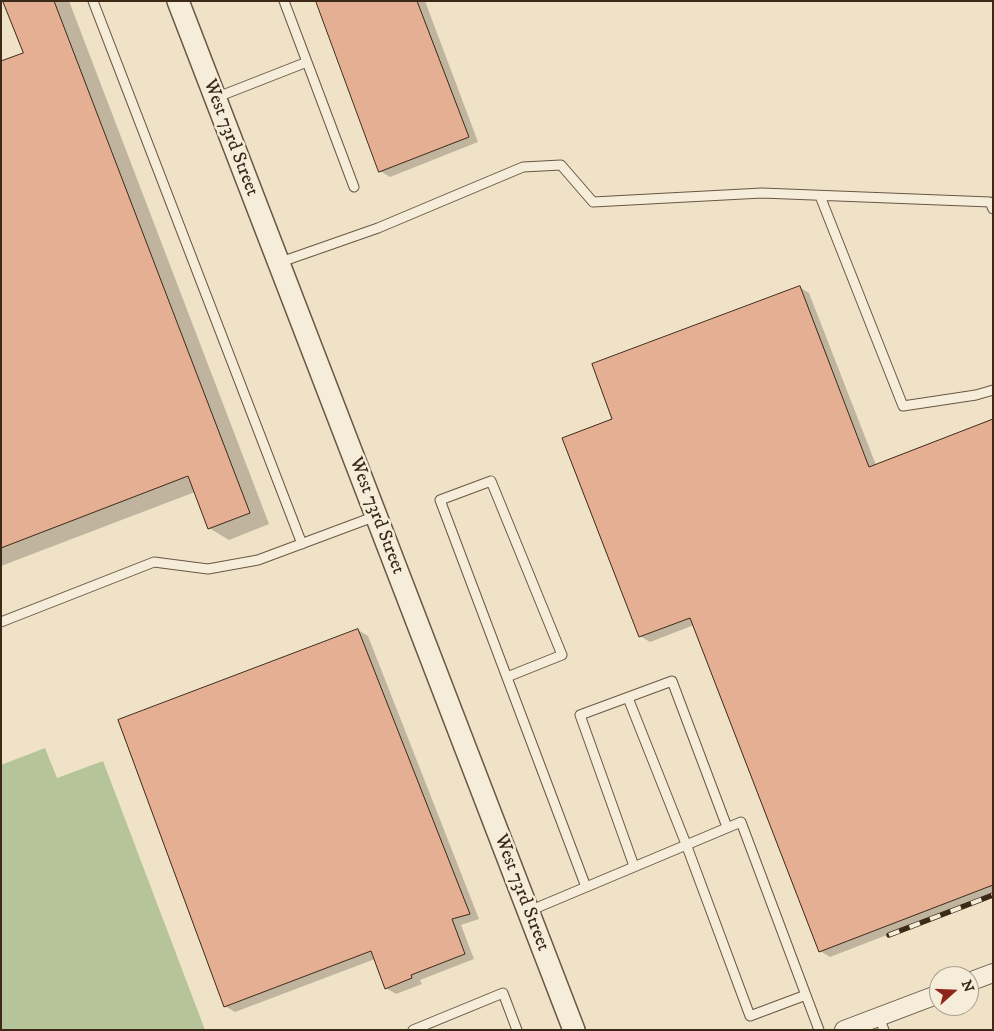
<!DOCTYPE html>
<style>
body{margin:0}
#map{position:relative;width:994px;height:1031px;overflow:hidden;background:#f0e2c6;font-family:"IM FELL DW Pica",serif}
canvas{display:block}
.frame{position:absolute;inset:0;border:2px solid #3c2917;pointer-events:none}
.north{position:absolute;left:929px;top:966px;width:50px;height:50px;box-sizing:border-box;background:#f5ecda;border:1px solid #ab9e8c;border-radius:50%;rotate:70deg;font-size:14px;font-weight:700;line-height:20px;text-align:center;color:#3c2917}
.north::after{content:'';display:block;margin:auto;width:18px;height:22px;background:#8f2418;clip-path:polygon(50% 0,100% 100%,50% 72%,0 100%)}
</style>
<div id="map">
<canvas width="994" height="1031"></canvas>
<div class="frame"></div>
<div class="north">N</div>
</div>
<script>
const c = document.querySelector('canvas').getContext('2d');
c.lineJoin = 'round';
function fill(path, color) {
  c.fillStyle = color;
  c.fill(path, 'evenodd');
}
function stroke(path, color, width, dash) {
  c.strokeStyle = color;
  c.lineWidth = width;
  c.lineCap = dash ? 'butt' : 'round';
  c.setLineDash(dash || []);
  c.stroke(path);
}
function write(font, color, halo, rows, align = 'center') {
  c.font = font + ' "IM FELL DW Pica",serif';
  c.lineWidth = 5;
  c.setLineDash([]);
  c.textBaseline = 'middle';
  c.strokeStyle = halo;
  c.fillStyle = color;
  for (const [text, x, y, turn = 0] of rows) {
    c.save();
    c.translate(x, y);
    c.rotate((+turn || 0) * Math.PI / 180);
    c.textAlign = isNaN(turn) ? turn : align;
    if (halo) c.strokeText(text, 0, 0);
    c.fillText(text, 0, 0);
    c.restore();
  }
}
const green = new Path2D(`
 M 45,748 L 57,778 L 103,761 L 205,1030 L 1,1030 L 1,765 Z`);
const shadow = new Path2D(`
 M 5,1 L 69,1 L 269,524 L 229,540 L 209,528 L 195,492 L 1,566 L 1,63 L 25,54 Z
 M 317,1 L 425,1 L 478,142 L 390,177 L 380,171 Z
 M 799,287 L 809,293 L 876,465 L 993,420 L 993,894 L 830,957 L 820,951 L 694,625 L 650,642 L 640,636 L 614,420 Z
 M 358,630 L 368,636 L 479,919 L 461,925 L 474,959 L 420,980 L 422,984 L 396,994 L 386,988 L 375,959 L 235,1012 L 225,1006 Z`);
const building = new Path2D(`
 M 3,1 L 54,1 L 250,513 L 208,529 L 188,476 L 1,548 L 1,61 L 23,53 Z
 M 316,1 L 417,1 L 469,137 L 379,172 Z
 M 800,286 L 869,467 L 993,419 L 993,885 L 819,952 L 690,618 L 639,637 L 562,438 L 612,419 L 592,364 Z
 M 358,629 L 470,914 L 452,919 L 465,954 L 411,975 L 412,978 L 385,989 L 371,951 L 224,1007 L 118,720 Z`);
const service = new Path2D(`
 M 93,1 L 302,544
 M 307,62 L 354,187
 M 215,98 L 307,62 L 284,1
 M 820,196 L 903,406 L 976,395 L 993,390
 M 278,263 L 378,228 L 523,167 L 561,165 L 593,202 L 762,193 L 990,202 L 993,209
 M 1,622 L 154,562 L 208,569 L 258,560 L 376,516
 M 507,677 L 562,655 L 491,481 L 440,500 L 586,887
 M 628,698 L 686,844 L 750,1016 L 806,995
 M 634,866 L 580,715 L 672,681 L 727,827
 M 529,911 L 741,822 L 819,1030
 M 879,1017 L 884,1030
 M 413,1030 L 503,993 L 517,1030`);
const minor = new Path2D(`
 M 969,982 L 993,973
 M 844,1030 L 939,994`);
const tertiary = new Path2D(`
 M 178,1 L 574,1030`);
const rail = new Path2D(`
 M 889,935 L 993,895`);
const streetNames = [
 ["West 73rd Street",230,138,69],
 ["West 73rd Street",376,516,69],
 ["West 73rd Street",521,893,69]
];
fill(green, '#b5c499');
fill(shadow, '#0003');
fill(building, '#e5af94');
stroke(building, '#3c2917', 1);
stroke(service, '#695743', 11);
stroke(minor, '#695743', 20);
stroke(tertiary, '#695743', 24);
stroke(service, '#f5ecda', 9);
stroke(minor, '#f5ecda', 18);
stroke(tertiary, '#f5ecda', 21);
stroke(rail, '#3c2917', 5.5);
stroke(rail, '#f5ecda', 4, [11]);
write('19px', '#3c2917', '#f5ecda', streetNames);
</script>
